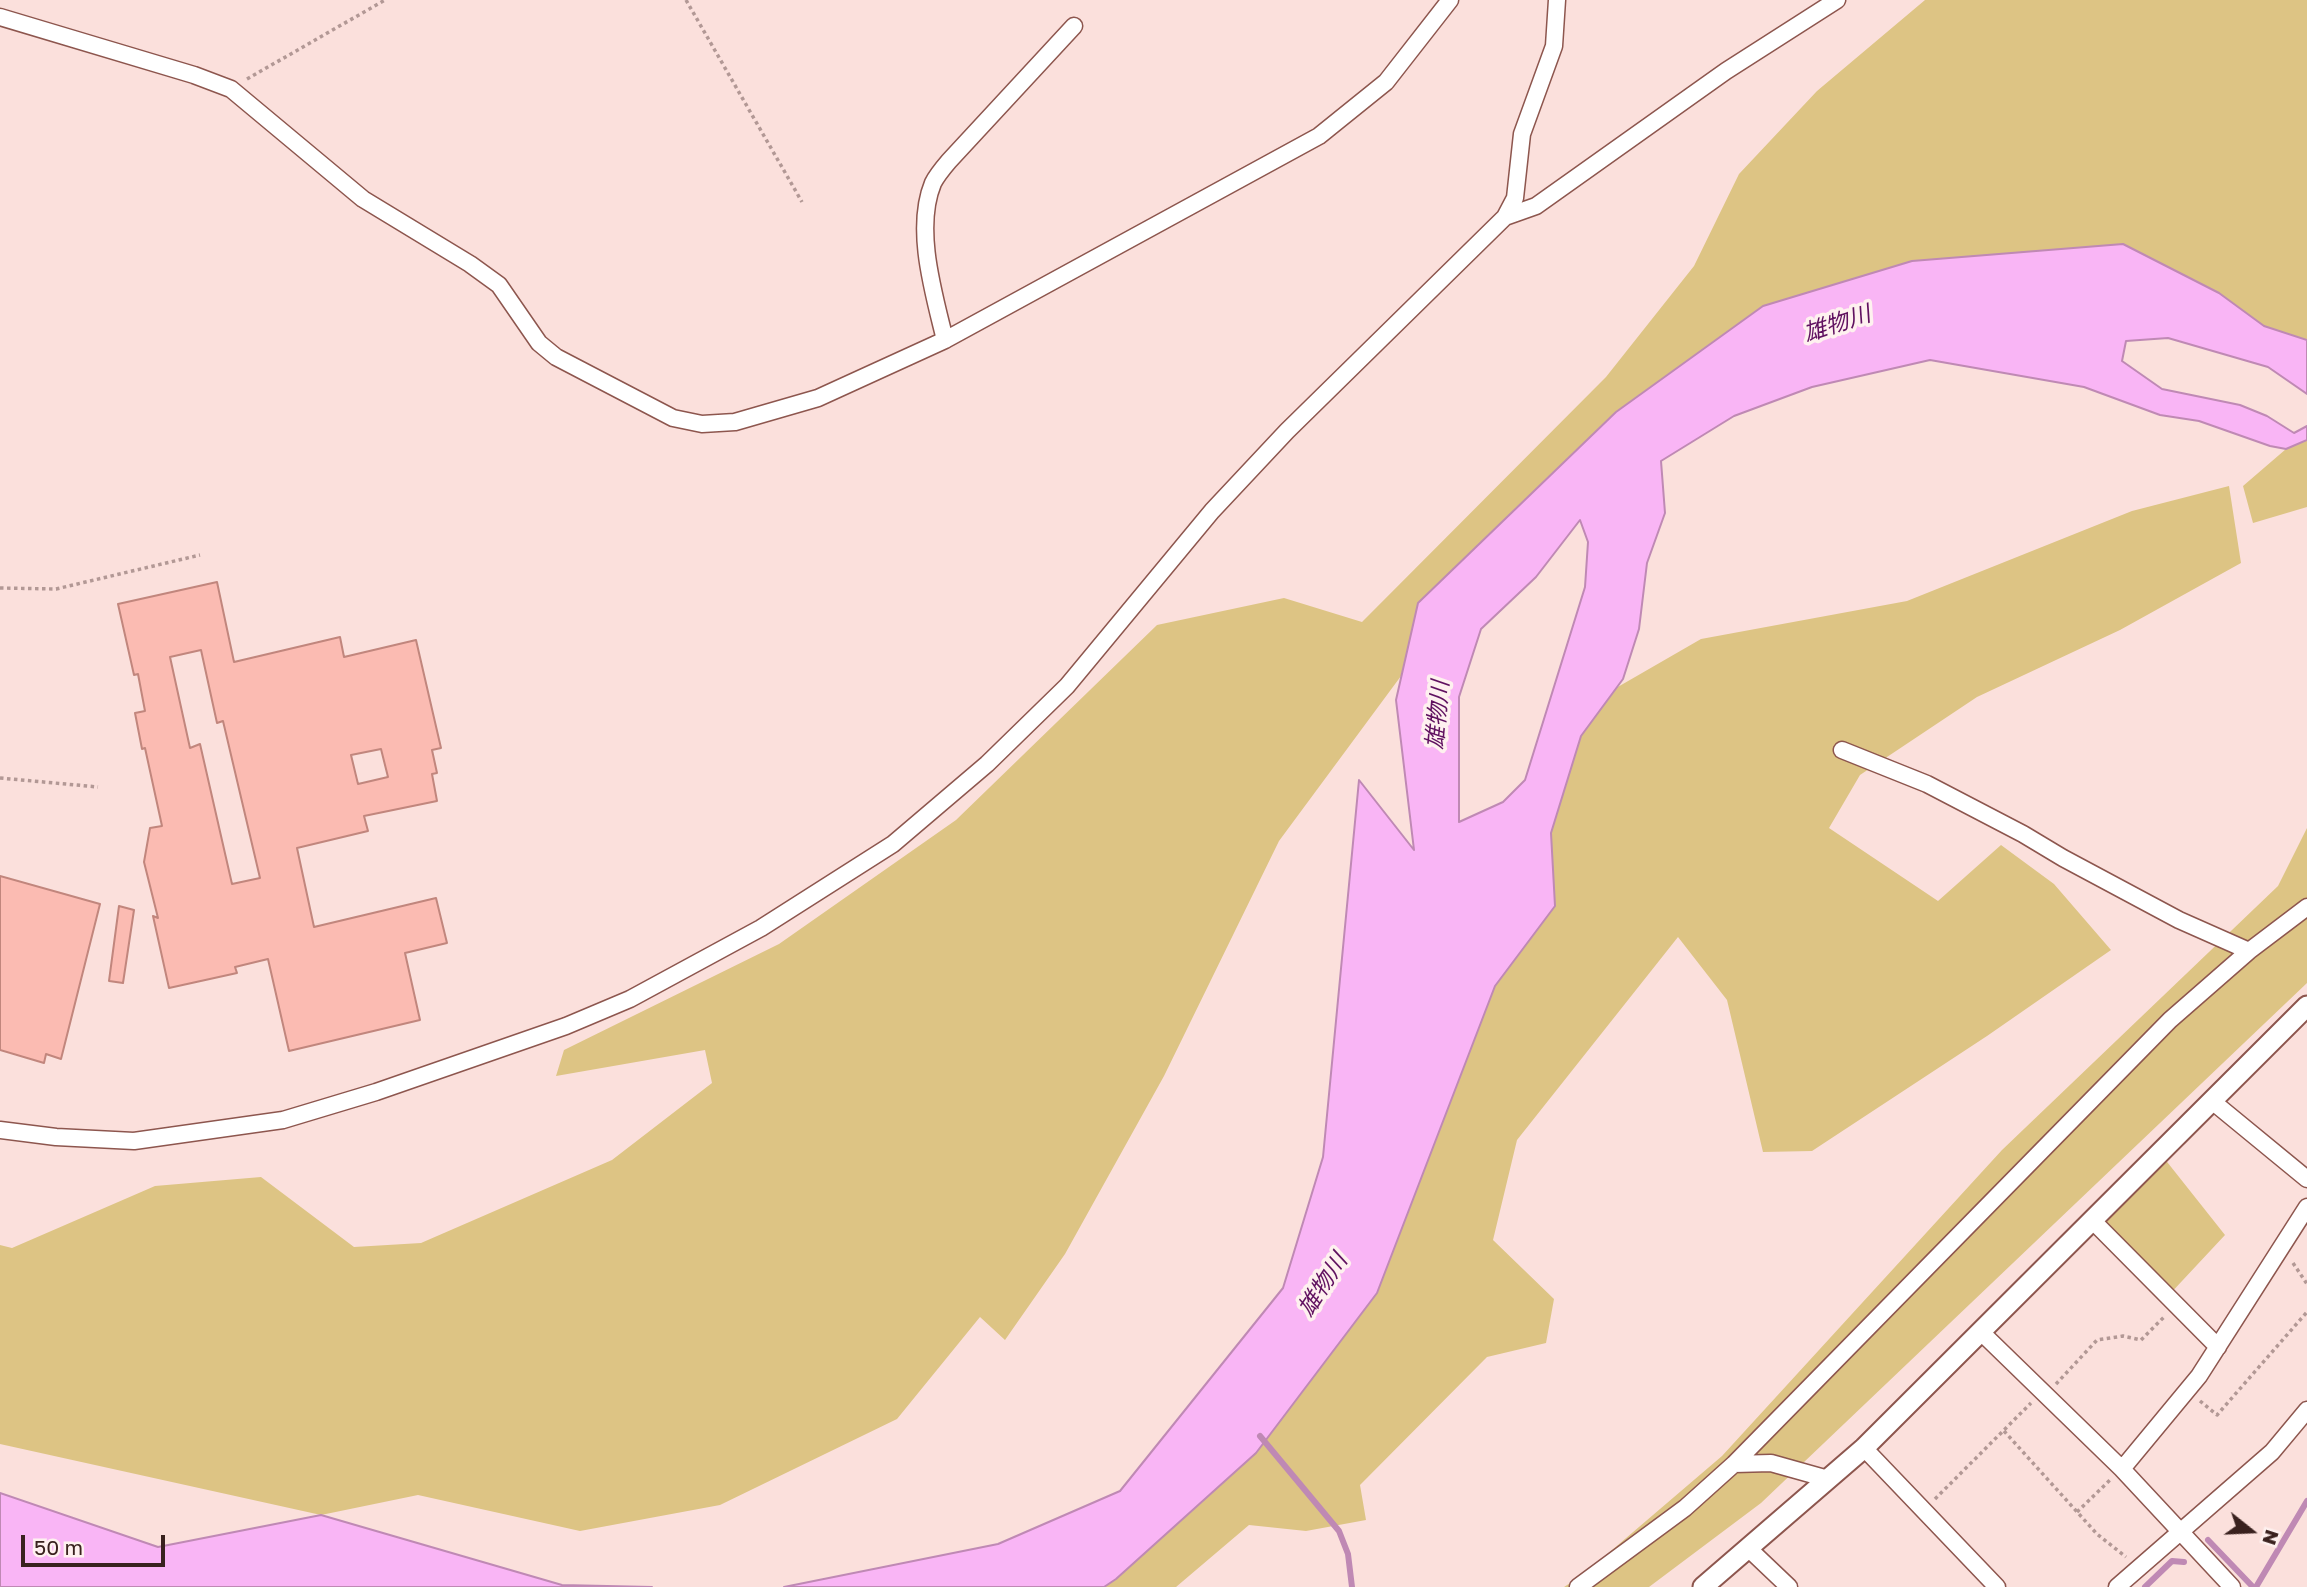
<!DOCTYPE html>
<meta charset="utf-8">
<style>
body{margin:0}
#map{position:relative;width:2307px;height:1587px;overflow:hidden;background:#fbe0dc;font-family:"Golos Text",sans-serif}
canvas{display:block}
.north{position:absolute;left:2216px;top:1496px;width:70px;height:70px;-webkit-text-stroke:5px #fef1ef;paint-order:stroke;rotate:108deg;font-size:19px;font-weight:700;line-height:28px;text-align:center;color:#39211e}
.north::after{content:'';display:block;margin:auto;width:24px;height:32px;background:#39211e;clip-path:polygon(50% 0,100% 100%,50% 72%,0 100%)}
.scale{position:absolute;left:21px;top:1535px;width:144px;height:32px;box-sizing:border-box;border:4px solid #39211e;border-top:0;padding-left:9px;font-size:21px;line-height:24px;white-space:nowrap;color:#39211e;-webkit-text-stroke:5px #fef1ef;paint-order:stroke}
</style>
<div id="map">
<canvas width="2307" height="1587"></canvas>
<div class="north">N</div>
<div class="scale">50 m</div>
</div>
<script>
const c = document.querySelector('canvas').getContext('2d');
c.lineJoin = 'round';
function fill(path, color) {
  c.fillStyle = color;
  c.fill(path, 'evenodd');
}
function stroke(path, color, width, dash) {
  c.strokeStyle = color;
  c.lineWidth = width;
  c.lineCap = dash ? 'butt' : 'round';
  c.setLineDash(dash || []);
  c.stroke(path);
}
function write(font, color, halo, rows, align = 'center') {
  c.font = font + ' "Golos Text","Noto Sans JP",sans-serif';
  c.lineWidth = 7;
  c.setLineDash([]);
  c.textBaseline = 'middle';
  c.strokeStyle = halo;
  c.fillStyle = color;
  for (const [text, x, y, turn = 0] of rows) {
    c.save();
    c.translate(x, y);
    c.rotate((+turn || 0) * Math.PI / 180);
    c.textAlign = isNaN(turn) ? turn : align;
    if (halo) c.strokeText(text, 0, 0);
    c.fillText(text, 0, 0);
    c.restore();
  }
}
const green = new Path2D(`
 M 1925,0 L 2307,0 L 2307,340 L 2264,326 L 2219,293 L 1914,261 L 1418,603 L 1401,676 L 1279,841 L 1164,1076 L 1065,1254 L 1005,1340 L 980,1317 L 897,1419 L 720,1505 L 580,1531 L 418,1495 L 321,1515 L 0,1444 L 0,1245 L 12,1248 L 155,1186 L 261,1177 L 354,1247 L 421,1243 L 612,1160 L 712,1083 L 705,1050 L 556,1076 L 564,1050 L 779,944 L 956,820 L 1157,625 L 1284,598 L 1362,622 L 1606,377 L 1694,266 L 1739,174 L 1817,91 Z
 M 2307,440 L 2307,507 L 2253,523 L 2243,486 L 2286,449 Z
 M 2229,486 L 2241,563 L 2120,630 L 1977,697 L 1860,775 L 1829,828 L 1938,901 L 2001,845 L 2054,884 L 2111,950 L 1987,1036 L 1812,1151 L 1763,1152 L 1727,1000 L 1678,937 L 1517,1140 L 1493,1240 L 1554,1299 L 1546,1343 L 1487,1357 L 1360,1485 L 1366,1520 L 1306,1531 L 1249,1525 L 1176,1587 L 1104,1587 L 1116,1579 L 1377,1293 L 1495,986 L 1555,906 L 1551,833 L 1581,736 L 1616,688 L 1701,639 L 1907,601 L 2132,511 Z
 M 2307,828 L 2307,983 L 1761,1503 L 1649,1587 L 1564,1587 L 1584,1574 L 1722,1456 L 2002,1150 L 2278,886 Z
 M 2160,1153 L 2225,1235 L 2168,1296 L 2092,1220 Z`);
const water = new Path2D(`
 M 2123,244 L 2219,293 L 2264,326 L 2307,340 L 2307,394 L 2268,367 L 2168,338 L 2126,341 L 2122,361 L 2162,389 L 2240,405 L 2267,416 L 2294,433 L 2307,426 L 2307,440 L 2286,449 L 2270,446 L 2199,421 L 2160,415 L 2084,387 L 1930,360 L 1812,387 L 1734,416 L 1661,461 L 1665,513 L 1647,563 L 1639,629 L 1623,679 L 1581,736 L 1551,833 L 1555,906 L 1495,986 L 1377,1293 L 1256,1453 L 1116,1579 L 1104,1587 L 784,1587 L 998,1544 L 1120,1491 L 1283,1288 L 1323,1157 L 1359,780 L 1414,850 L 1396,700 L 1418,603 L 1616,412 L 1763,306 L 1912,261 ZM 1580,520 L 1588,542 L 1585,587 L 1525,780 L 1503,802 L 1459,822 L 1459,697 L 1481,629 L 1536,577 Z
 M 0,1493 L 158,1547 L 321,1515 L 562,1585 L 652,1587 L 0,1587 Z`);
const stream = new Path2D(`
 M 1260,1436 L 1339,1531 L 1348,1554 L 1352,1587
 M 2208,1540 L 2253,1587
 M 2145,1587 L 2172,1561 L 2184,1562
 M 2256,1587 L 2307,1501`);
const building = new Path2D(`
 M 217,582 L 234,662 L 340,637 L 344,657 L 416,640 L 441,748 L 432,750 L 437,773 L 432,774 L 437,801 L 364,816 L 368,831 L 297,848 L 314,927 L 436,898 L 447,943 L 405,953 L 420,1020 L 289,1051 L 268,959 L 235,967 L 237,973 L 169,988 L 153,916 L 158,918 L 144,862 L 150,828 L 162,826 L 145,748 L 142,749 L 135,713 L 145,711 L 138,674 L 134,675 L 118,604 ZM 201,650 L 217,723 L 223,721 L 260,878 L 232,884 L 200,744 L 190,748 L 170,657 ZM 381,749 L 388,777 L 358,784 L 351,755 Z
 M 0,876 L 100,904 L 61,1059 L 46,1054 L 44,1063 L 0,1050 Z
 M 119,906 L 134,910 L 123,983 L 109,981 Z`);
const path = new Path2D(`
 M 686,0 L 802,202
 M 247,79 L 385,0
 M 0,588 L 56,589 L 200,555
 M 0,778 L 98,787
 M 2293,1263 L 2307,1284
 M 2056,1384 L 2097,1340 L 2123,1336 L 2141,1340 L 2165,1316
 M 2200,1401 L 2217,1415 L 2307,1312
 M 2004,1431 L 2097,1534 L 2126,1557
 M 1935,1499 L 2031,1403
 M 2077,1512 L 2110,1480`);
const minor = new Path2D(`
 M 0,17 L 194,75 L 231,89 L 363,199 L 470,264 L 499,285 L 539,343 L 556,357 L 673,418 L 702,424 L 735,422 L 818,398 L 945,340 L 1319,136 L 1386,82 L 1450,0
 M 1505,217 L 1536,206 L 1726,71 L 1837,0
 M 945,340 C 934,294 914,229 933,183 C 937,175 943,168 949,161 L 1074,26
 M 1842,750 L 1927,784 L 2023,834 L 2063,858 L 2179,920 L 2249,951
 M 2212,1101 L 2307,1179
 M 0,1130 L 56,1137 L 134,1141 L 283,1120 L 376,1092 L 566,1026 L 630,999 L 761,928 L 893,844 L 987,764 L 1067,686 L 1212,511 L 1287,431 L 1505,217 L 1515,198 L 1522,134 L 1554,46 L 1557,0
 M 2092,1220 L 2218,1347
 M 1980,1331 L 2122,1469 L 2232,1587
 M 1864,1448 L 1997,1587
 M 1734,1464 L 1771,1463 L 1828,1479
 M 2122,1469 L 2199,1376 L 2307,1207
 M 1748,1548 L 1789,1587
 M 1578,1587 L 1685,1508 L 1734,1464 L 2170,1020 L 2249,951 L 2307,907
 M 2117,1587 L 2272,1452 L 2307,1410`);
const tertiary = new Path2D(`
 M 1703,1587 L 1864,1448 L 2307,1006`);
const waterNames = [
 ["雄物川",1837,324,-18],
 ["雄物川",1438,715,-85],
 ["雄物川",1323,1285,-57]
];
fill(green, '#ddc484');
fill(water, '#f9b5f5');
stroke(water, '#bf89b4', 2);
stroke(stream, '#bf89b4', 6);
fill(building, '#fbbbb2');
stroke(building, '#c1867d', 2);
stroke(minor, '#8d564e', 19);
stroke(tertiary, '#8d564e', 23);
stroke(path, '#b29895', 3.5, [3.5, 3.5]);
stroke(minor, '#fff', 16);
stroke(tertiary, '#fff', 19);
write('italic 23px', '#601160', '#fef1ef', waterNames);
</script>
